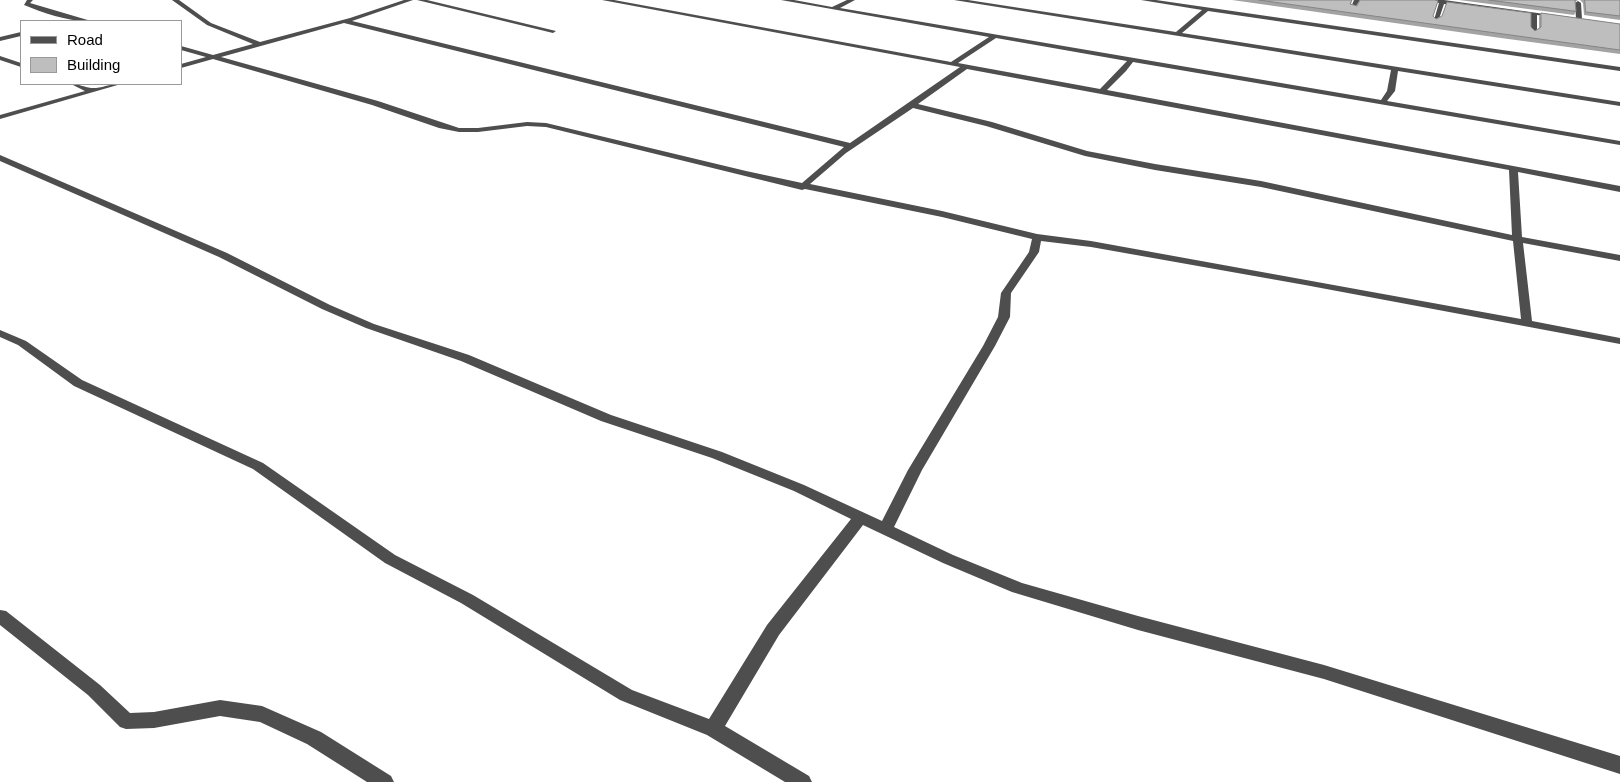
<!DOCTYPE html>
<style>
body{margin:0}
#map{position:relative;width:1620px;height:782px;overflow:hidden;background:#fff;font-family:Helvetica,sans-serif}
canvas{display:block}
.legend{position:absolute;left:20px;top:20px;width:162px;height:65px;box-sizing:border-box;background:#fff;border:1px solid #999;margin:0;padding:6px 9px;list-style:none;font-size:15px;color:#000}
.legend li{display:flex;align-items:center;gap:10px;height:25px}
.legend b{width:25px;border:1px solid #999}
</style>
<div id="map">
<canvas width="1620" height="782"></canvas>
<ul class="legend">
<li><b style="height:6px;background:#4e4e4e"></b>Road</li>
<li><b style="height:14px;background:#bebebe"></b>Building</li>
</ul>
</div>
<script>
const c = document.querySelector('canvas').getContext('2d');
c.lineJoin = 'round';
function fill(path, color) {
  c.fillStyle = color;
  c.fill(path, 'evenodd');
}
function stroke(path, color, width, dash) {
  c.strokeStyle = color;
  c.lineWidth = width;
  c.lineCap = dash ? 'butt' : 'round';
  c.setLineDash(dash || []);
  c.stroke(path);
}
const minor = new Path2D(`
 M 27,0 L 33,0 L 30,3 L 91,21 C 70,22 43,13 24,5 Z
 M 172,0 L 179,0 L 211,23 L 260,42 L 350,18 L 404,0 L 413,0 L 352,21 L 850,143 L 960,67 L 602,0 L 614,0 L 951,62 L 989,37 L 781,0 L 794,0 L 832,7 L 847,0 L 855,0 L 840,8 L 1381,100 L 1387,91 L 1391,70 L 954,0 L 968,0 L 1176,32 L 1202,10 L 1141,0 L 1156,0 L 1620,67 L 1620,71 L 1208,11 L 1182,33 L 1620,102 L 1620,106 L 1398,71 L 1395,91 L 1387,101 L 1620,141 L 1620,145 L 1133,62 L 1126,71 L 1107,90 L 1620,186 L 1620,192 L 1518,172 L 1522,237 L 1620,255 L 1620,261 L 1523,243 L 1532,321 L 1620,338 L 1620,344 L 1305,285 L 1091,247 L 1041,241 L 1039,252 L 1011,293 L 1010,317 L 995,346 L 922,470 L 894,527 L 953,555 L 1022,583 L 1138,616 L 1324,665 L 1620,756 L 1620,774 L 1324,679 L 1138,630 L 1012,592 L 943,563 L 863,525 L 779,635 L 725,726 L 809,776 L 812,782 L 785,782 L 707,735 L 620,700 L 461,603 L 385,563 L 253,469 L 74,386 L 18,345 L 0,337 L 0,330 L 26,341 L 82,380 L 263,463 L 395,555 L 473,595 L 632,690 L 709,719 L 767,625 L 851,519 L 794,491 L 712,458 L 601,421 L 461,361 L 366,328 L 322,309 L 219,257 L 0,161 L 0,155 L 227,253 L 330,305 L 374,324 L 469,355 L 611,415 L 722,452 L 804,485 L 882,521 L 908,470 L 983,346 L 998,317 L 1001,293 L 1029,252 L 1032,239 L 942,217 L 805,189 L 802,190 L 546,127 L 527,126 L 478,132 L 459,132 L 439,128 L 372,105 L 213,59 L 181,68 L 181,64 L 206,57 L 181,50 L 181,46 L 213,55 L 253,44 L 207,25 ZM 344,23 L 844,147 L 802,183 L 746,171 L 546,123 L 527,122 L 478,128 L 459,128 L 378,101 L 221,57 ZM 996,38 L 1127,61 L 1100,89 L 958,63 ZM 967,69 L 1509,170 L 1512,235 L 1261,181 L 1155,164 L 1087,151 L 992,122 L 918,104 ZM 913,108 L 986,126 L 1085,156 L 1155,170 L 1261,187 L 1513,241 L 1521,319 L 1091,241 L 1037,234 L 942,211 L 810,184 L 846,153 Z
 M 417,0 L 427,0 L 556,31 L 553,33 Z
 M 1354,0 L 1360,0 L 1354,9 L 1351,7 Z
 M 1427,0 L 1444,0 L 1559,16 L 1556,18 L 1537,15 L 1537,31 L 1534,33 L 1531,31 L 1531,15 L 1444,4 L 1439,19 L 1434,20 L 1439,3 Z
 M 1578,1 L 1581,3 L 1582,19 L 1579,21 L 1576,19 L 1575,3 Z
 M 21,32 L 21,36 L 0,41 L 0,37 Z
 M 0,56 L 21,63 L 21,67 L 0,60 Z
 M 71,84 C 79,84 84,87 91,88 C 100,89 111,83 121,84 L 0,119 L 0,115 L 85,91 Z
 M 0,610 L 6,611 L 100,685 L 130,713 L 154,712 L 220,700 L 262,706 L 321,732 L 391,776 L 394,782 L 367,782 L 307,744 L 260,722 L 220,716 L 154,728 L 126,729 L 120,727 L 88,695 L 0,625 Z`);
const wall = new Path2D(`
 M 1232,0 L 1352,0 L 1351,4 L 1357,6 L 1433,16 L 1436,19 L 1531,27 L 1535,31 L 1539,28 L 1539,17 L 1541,13 L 1620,24 L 1620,54 L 1501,38 Z
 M 1459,0 L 1578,0 L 1575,2 L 1576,11 L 1574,15 Z
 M 1580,0 L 1620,0 L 1620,20 L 1584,15 L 1583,3 Z`);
const building = new Path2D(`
 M 1259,0 L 1352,0 L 1350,4 L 1357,6 L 1360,0 L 1435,0 L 1438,1 L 1433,16 L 1436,19 L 1442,16 L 1447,2 L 1531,13 L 1531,27 L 1535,31 L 1541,27 L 1541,13 L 1620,24 L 1620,50 L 1503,34 Z
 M 1489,0 L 1575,0 L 1576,11 Z
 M 1585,0 L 1620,0 L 1620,16 L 1586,12 Z`);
fill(minor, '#4e4e4e');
fill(wall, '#a3a3a3');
fill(building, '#bebebe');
stroke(building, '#858585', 1);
</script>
